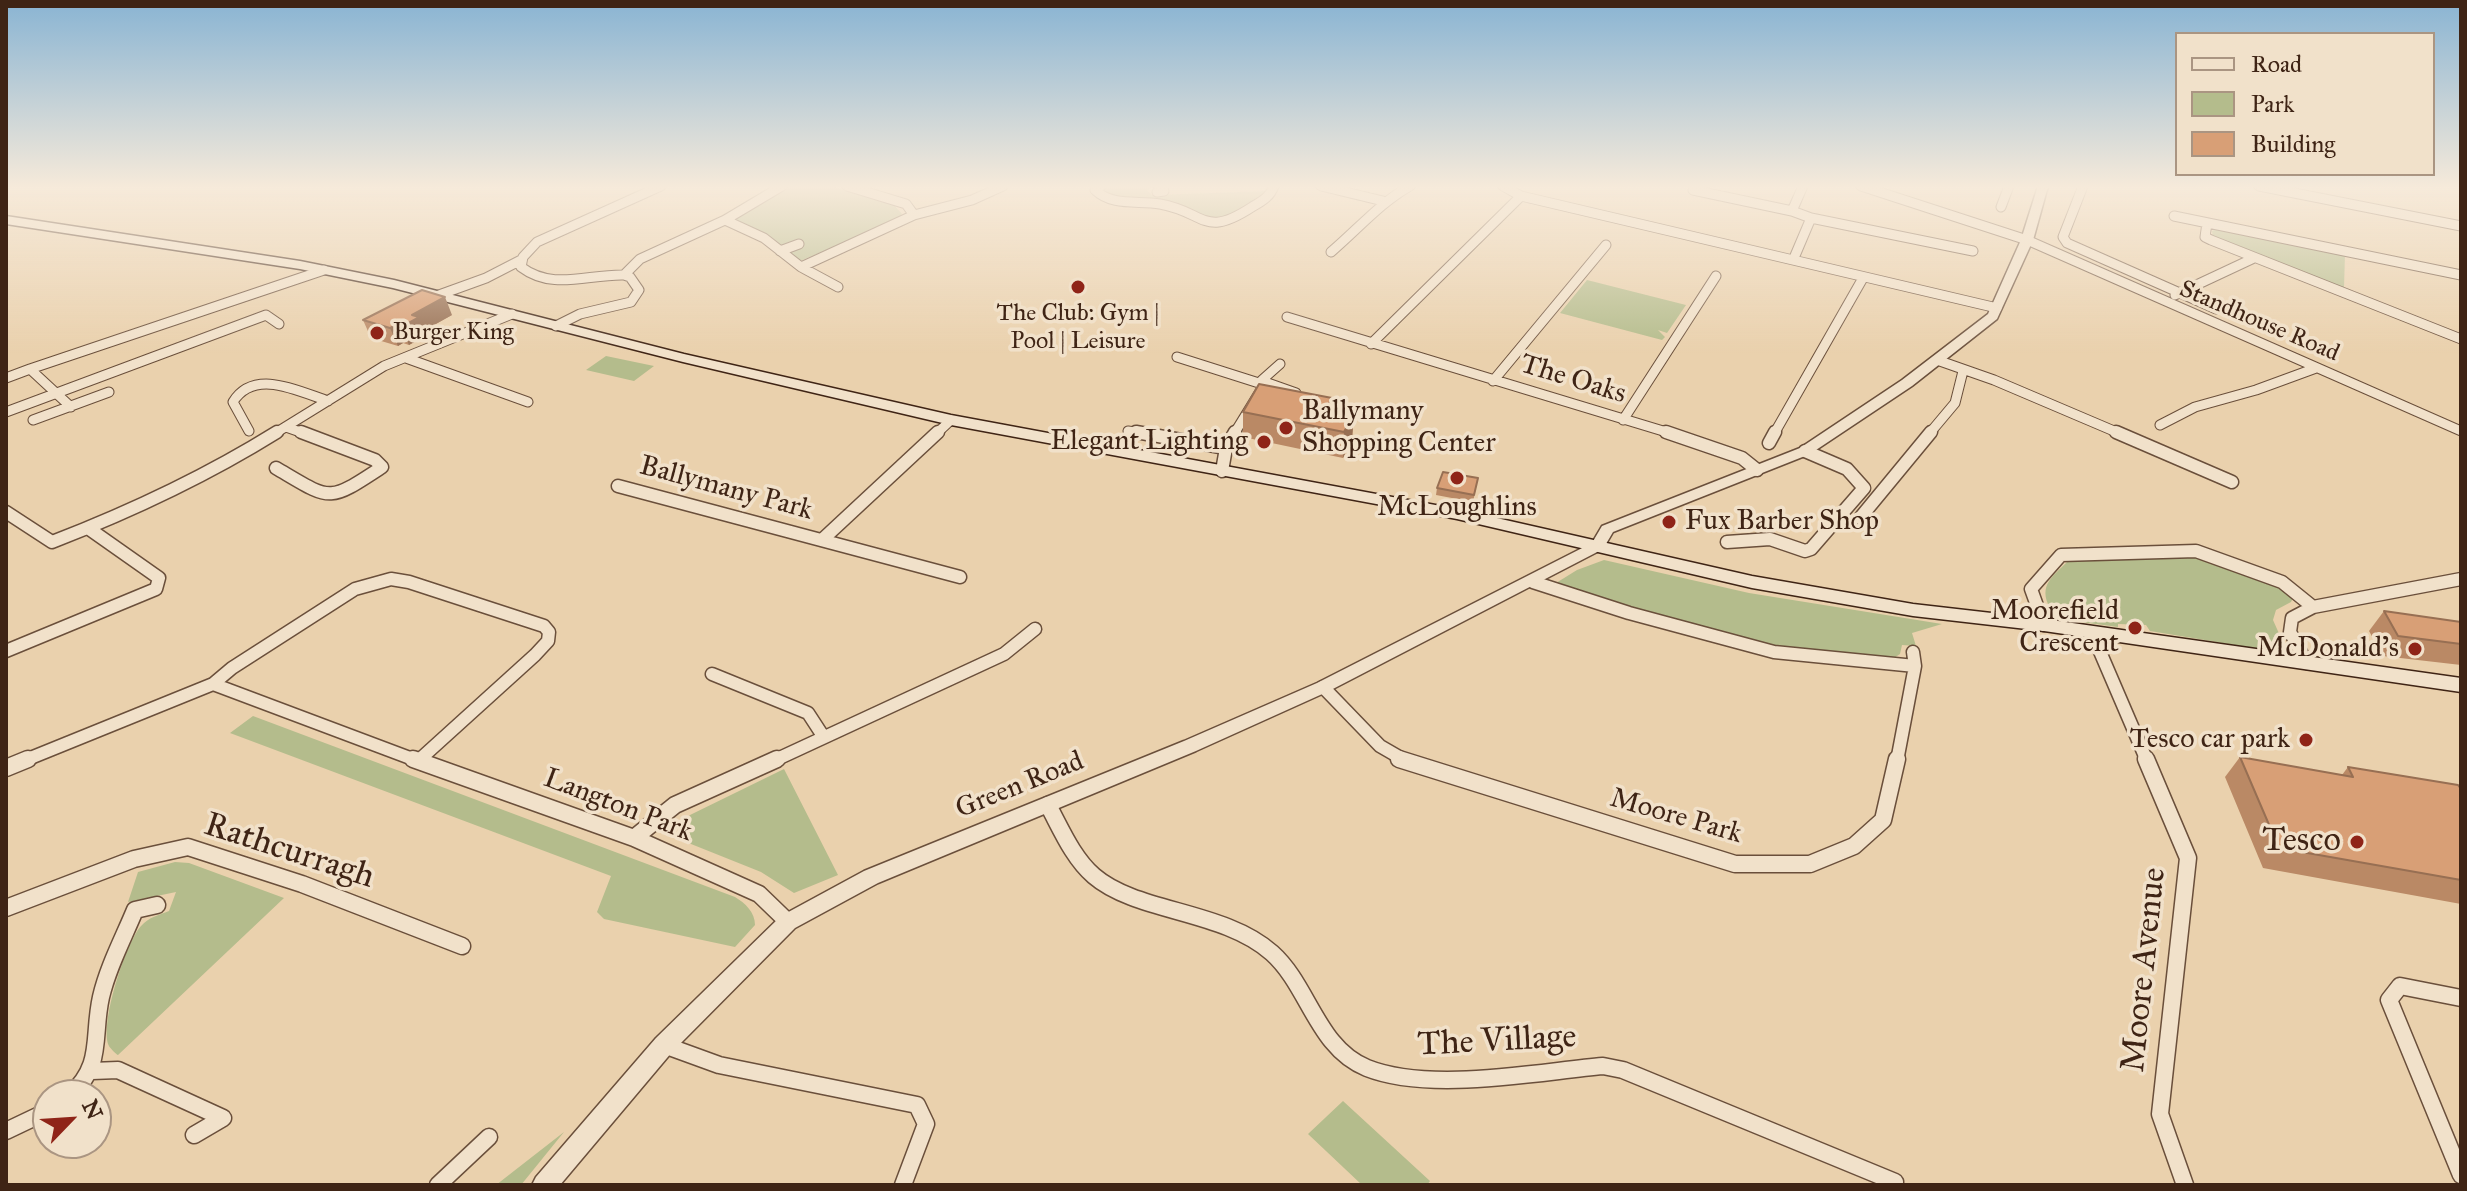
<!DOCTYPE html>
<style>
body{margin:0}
#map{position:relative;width:2467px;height:1191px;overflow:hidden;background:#ead1ad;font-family:"IM FELL Great Primer",serif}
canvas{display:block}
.frame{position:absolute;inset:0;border:8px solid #3f2415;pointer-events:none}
.legend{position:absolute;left:2175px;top:32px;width:260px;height:144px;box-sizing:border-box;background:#f1e1ca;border:2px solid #aa9582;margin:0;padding:10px 14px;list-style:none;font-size:24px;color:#3f2415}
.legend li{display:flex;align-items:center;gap:16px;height:40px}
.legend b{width:40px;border:2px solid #aa9582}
.north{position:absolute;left:32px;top:1079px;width:80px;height:80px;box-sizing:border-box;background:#f1e1ca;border:2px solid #aa9582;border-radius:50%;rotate:65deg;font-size:22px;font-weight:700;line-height:32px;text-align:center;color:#3f2415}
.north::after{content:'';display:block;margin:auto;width:28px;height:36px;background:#8f2418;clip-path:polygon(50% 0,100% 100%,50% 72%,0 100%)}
</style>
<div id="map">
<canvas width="2467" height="1191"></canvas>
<div class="frame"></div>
<ul class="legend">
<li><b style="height:10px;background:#f1e1ca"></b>Road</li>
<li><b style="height:22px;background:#b4bc8c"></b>Park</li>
<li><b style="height:22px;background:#d89f76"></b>Building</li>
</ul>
<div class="north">N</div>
</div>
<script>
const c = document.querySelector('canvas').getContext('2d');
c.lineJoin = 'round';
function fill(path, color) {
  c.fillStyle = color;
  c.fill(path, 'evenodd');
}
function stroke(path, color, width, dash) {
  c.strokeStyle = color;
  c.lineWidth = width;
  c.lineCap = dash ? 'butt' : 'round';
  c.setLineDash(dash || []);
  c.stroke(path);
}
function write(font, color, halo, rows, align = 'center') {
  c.font = font + ' "IM FELL Great Primer",serif';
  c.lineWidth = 7;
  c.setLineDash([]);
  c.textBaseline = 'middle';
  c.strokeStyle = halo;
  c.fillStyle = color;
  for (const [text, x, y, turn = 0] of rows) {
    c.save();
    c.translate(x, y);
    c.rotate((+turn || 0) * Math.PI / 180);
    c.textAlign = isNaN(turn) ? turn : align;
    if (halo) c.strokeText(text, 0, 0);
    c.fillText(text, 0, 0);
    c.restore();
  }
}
const green = new Path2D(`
 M 790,186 L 830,186 L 895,206 L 902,214 L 896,221 L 800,261 L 789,254 L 786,245 L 780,245 L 734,219 Z
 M 1109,186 L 1157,186 L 1147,190 L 1152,195 L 1268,191 L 1224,220 L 1109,196 L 1103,191 Z
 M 2219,228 L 2345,254 L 2344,288 L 2213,237 L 2212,231 Z
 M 1587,280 L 1686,305 L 1667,333 L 1658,330 L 1665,337 L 1662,340 L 1560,313 Z
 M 606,356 L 654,366 L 634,381 L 586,370 Z
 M 2197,556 L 2279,586 L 2294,596 L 2291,602 L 2276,610 L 2273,620 L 2281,638 L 2280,647 L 2259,649 L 2150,631 L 2146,625 L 2118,624 L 2118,627 L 2059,619 C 2052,615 2051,611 2048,604 C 2039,583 2056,574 2069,560 Z
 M 1604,560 L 1749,593 L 1942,624 L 1912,633 L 1916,646 L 1902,645 L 1900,654 L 1894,658 L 1773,645 L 1568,591 L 1556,583 L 1577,570 Z
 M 253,716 L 735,897 C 745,903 755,912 755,925 L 735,947 L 604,919 L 597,912 L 611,876 L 230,733 Z
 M 784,769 L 838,875 L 794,893 L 761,872 L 681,840 C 677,829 683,823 690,815 Z
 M 175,862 L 189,863 L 284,898 L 118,1055 C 117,1055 109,1047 109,1046 C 99,1025 126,942 141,926 C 149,917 159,915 169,911 L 176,892 L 128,902 L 138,872 Z
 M 1343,1101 L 1430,1181 L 1427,1185 L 1362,1185 L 1308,1134 Z
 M 564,1132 L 521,1185 L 496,1185 Z`);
const minorFar2 = new Path2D(`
 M 847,186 L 906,204 L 914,215 L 972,200 L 1003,186
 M 1101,186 L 1095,190 C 1113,207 1138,200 1160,204 C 1206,212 1203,239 1252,207 C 1262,201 1270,197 1274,186
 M 1321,186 L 1383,201
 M 1503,186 L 1521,196
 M 1861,186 L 2027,240 L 2461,431
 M 2083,186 L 2063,237 L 2067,243 L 2216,309
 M 2259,186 L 2461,226
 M 1693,190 L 1792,211 L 1811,218
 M 1157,192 L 1164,191 L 1162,186
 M 2001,207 L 2009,186
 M 1792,211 L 1803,186
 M 2174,216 L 2461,275
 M 725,220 L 764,238 L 801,267 L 914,215
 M 2207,223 L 2205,237 L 2211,240 L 2461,339
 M 780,251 L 799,244
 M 1331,252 C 1358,229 1381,202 1410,186
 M 1794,258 L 1811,218 L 1973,251
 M 801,267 L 838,287
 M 624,275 C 587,274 553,291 521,267 L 523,257 L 537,242 L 661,186
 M 439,295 L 486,278 L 521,260
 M 2175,295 L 2254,258
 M 1287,317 L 1673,434
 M 556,326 L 580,314 L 631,302 L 639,290 L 630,277 L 624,275 L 640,259 L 725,220 L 782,186
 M 1371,344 L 1521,196 L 1997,308
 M 1177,357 L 1262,384
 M 406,358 L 528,402
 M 1937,360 L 1994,380 L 2121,434
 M 6,378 L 30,369
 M 1262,381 L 1296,393
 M 1493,381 L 1606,245
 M 71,407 L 30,369 L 324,270
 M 6,412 L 266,315 L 279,324
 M 33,420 L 109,392
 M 1623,420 L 1716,276
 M 2160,425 L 2195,407 L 2256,390 L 2316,368
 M 286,427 L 306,434
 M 249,431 L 233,402 C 254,368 298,391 328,401
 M 1128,431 L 1148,434
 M 274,434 L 384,366 L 512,314
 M 936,434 L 951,420
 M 1234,434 L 1261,390 L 1262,380 L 1280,364
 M 1774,434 L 1863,278
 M 1929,434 L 1955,403 L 1963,371`);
const minorFar1 = new Path2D(`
 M 1136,432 L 1226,448
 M 1666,432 L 1742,458 L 1757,470
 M 2116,432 L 2232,482
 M 1769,443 L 1775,432
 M 276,468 C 332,501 327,503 382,467 L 375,460 L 301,432
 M 1222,471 L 1226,448 L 1235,432
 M 618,486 L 960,577
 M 6,512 L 52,542 C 127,513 208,475 277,432
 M 1860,518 L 1931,432
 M 823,539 L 938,432
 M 1727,542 L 1770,539 L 1805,551 L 1811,549 L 1864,488 L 1847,469 L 1805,451
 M 1533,582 L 1629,613 L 1774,652 L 1915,666
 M 2044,625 L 2031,589 L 2061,555 L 2196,551 L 2282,582 L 2313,607
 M 2092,633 L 2147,761
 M 6,651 L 156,589 L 159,578 L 88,528
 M 2307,663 L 2290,632 L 2292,618 L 2313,607 L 2461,579
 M 712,674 L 808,713 L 823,736
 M 213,684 L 232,668 L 355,589 L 391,579 L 409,582 L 544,626 L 549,632 L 548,641 L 535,655 L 418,761
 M 1323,687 L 1380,746 L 1406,761
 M 23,761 L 213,684 L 418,761
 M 773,761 L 1004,654 L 1035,629
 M 1897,761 L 1915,666 L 1913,652`);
const minor = new Path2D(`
 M 413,759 L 634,838 L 759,894 L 788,922
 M 1399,759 L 1735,864 L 1810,864 L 1854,846 L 1883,820 L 1897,759
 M 2146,759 L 2188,858 L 2160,1114 L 2185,1185
 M 6,768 L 28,759
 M 1048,805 C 1061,829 1073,858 1094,876 C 1137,913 1224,910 1272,953 C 1309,986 1317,1048 1367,1068 C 1430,1093 1536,1072 1603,1066 L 1623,1070 L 1895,1182
 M 634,838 L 675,805 L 777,759
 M 6,908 L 134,859 L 188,847 L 302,884 L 462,946
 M 2461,998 L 2400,986 L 2389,1000 L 2461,1175
 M 664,1045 L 719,1065 L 917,1105 L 926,1124 L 903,1185
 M 92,1071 L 118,1070 L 223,1118 L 194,1135
 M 70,1095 C 104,1065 92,1037 101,997 C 108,967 123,939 135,910 L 157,905
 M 6,1131 L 48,1111
 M 438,1185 L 489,1137`);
const tertiary = new Path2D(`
 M 2038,186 L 2048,186 L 2033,240 L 1997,319 L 1912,386 L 1810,454 L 1613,532 L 1603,549 L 1329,691 L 1196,751 L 878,883 L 795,928 L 672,1052 L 560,1185 L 532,1185 L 536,1177 L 656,1038 L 781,916 L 864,871 L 1184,741 L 1317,683 L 1592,543 L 1602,526 L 1800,448 L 1902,380 L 1988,314 L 2021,240 Z`);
const secondary = new Path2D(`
 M 6,216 L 300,261 L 394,280 L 684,354 L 951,415 L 1457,509 L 1752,576 L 1913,604 L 2044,619 L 2461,678 L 2461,692 L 2044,631 L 1913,616 L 1752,588 L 1457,519 L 951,425 L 683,362 L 393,288 L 300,269 L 6,224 Z`);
const wall = new Path2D(`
 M 452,315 L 425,330 L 427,335 L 409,345 L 403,343 L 398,346 L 371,338 L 363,320 Z
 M 1331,410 L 1354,414 L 1352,439 L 1343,458 L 1243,437 L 1243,412 Z
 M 1478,478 L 1473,502 L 1436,495 L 1437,488 Z
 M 2384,611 L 2461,622 L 2461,665 L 2383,656 L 2369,631 Z
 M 2240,757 L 2342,775 L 2348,767 L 2461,789 L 2461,904 L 2263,868 L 2225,777 Z`);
const shadedWall = new Path2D(`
 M 445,297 L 452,315 L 425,330 L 427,335 L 409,345 L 401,327 L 412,315 Z
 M 395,325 L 403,343 L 398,346 L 390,328 Z
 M 1332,398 L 1331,423 L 1326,409 Z
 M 1354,414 L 1352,439 L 1343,458 L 1344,432 Z`);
const building = new Path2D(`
 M 422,290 L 445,297 L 412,315 L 419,317 L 401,327 L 395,325 L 390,328 L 363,320 Z
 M 1259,384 L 1332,398 L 1326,409 L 1354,414 L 1344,432 L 1243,412 Z
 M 1443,472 L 1478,478 L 1474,495 L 1437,488 Z
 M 2384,611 L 2461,622 L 2461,644 L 2398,636 Z
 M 2240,757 L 2353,777 L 2348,767 L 2458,785 L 2461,789 L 2461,880 L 2279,848 Z`);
const markers = [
 [1078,287,8,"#8f2418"],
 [377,333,8,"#8f2418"],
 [1286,428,8,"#8f2418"],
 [1264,442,8,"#8f2418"],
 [1457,478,8,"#8f2418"],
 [1669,522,8,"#8f2418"],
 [2135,628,8,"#8f2418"],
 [2415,649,8,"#8f2418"],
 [2306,740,8,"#8f2418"],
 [2357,842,8,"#8f2418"]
];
const farPoinames = [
 ["The Club: Gym |",1078,314],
 ["Pool | Leisure",1078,342],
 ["Burger King",393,333,"left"]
];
const farStreetnames = [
 ["Standhouse Road",2259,322,23]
];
const streetNames = [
 ["The Oaks",1573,380,17],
 ["Ballymany Park",726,489,15],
 ["Green Road",1020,786,-22],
 ["Langton Park",618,806,21],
 ["Moore Park",1676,817,16]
];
const poiNames = [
 ["Ballymany",1302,412,"left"],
 ["Shopping Center",1302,444,"left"],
 ["Elegant Lighting",1248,442],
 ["McLoughlins",1457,508,"center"],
 ["Fux Barber Shop",1685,522,"left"],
 ["Moorefield",2119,612],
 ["Crescent",2119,644],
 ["McDonald's",2399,649],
 ["Tesco car park",2290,740]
];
const nearPoinames = [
 ["Tesco",2341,842]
];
const nearStreetnames = [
 ["Rathcurragh",289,852,18],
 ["Moore Avenue",2145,970,-84],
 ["The Village",1497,1042,-3]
];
fill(green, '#b4bc8c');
stroke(minorFar2, '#6a4f3b', 11);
stroke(minorFar1, '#6a4f3b', 15);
stroke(minor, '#6a4f3b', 19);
stroke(tertiary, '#6a4f3b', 3);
stroke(secondary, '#3f2415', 3);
stroke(minorFar2, '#f1e1ca', 9);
stroke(minorFar1, '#f1e1ca', 12);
stroke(minor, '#f1e1ca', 16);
fill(tertiary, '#f1e1ca');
fill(secondary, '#f1e1ca');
fill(wall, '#ba8965');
fill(shadedWall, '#976f53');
fill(building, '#d89f76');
stroke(building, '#976f53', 2);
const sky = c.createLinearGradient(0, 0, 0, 353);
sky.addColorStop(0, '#89b4d3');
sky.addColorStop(0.53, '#f6eada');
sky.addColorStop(1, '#f6eada00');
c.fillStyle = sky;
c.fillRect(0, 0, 2467, 353);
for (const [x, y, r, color] of markers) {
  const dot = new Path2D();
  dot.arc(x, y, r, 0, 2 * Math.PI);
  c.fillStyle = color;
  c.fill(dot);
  stroke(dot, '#f1e1ca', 3);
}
write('24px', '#3f2415', '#f1e1ca', farPoinames);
write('24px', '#3f2415', '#f1e1ca', farStreetnames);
write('28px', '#3f2415', '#f1e1ca', streetNames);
write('28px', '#3f2415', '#f1e1ca', poiNames, 'right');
write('34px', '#3f2415', '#f1e1ca', nearPoinames, 'right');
write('34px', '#3f2415', '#f1e1ca', nearStreetnames);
</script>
